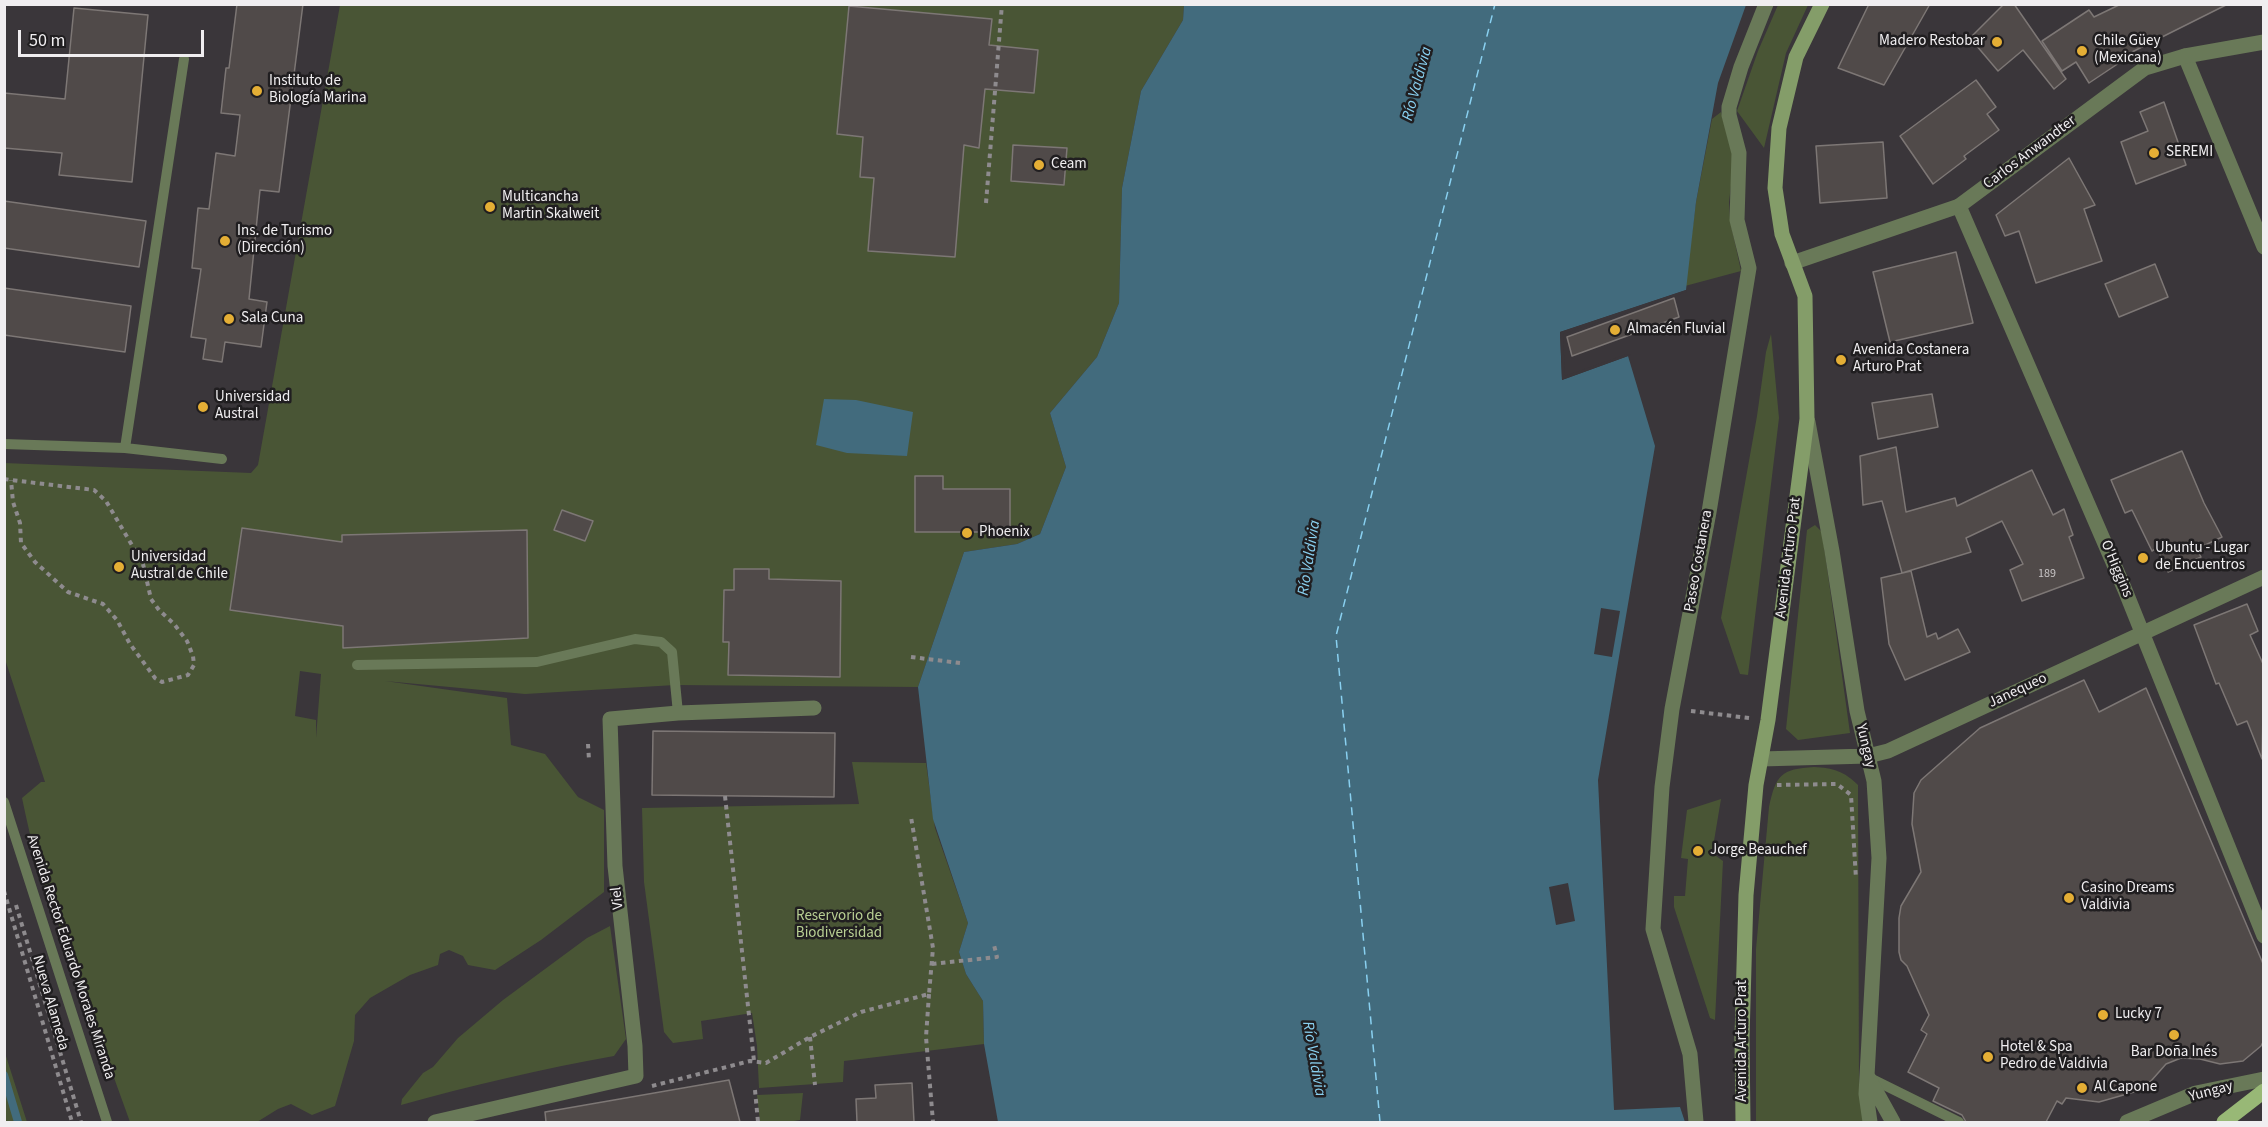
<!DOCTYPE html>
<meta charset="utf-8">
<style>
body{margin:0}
#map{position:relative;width:2268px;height:1127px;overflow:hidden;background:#3a363a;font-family:"Source Sans 3",sans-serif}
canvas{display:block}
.frame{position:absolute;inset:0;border:6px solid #f0eef0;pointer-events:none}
.scale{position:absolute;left:18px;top:30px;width:186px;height:27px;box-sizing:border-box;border:3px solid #f0eef0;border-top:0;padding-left:8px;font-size:18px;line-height:21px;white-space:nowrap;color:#f0eef0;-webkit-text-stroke:4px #201e20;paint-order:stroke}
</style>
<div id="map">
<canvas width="2268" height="1127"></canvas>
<div class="frame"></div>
<div class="scale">50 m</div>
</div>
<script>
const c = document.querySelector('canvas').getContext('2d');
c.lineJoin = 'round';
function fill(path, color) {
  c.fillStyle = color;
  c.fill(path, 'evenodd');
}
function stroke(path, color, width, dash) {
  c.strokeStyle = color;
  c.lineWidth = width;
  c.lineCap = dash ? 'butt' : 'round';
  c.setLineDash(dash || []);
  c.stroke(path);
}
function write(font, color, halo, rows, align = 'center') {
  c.font = font + ' "Source Sans 3",sans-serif';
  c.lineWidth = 5;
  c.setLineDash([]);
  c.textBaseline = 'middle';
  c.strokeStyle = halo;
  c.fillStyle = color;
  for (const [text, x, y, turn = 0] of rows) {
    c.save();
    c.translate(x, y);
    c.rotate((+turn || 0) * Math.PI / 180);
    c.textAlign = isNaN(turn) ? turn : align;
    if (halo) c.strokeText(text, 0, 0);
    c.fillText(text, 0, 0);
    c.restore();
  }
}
const green = new Path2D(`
 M 340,5 L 1184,5 L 1183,20 L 1141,91 L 1122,188 L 1119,303 L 1097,357 L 1050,413 L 1066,467 L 1040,534 L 1017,544 L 964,552 L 918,687 L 675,685 L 525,694 L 385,681 L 507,698 L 511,745 L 545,754 L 578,797 L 604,810 L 604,892 L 541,940 L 495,970 L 468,965 L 463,956 L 449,950 L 440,954 L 438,965 L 410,975 L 370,998 L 355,1015 L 354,1041 L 335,1106 L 312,1115 L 291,1104 L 278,1109 L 257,1122 L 130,1122 L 58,923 C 41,883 31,841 22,798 L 41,782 L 45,782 L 5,659 L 4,463 L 251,473 L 258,465 ZM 300,671 L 321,674 L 316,738 L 316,720 L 295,716 Z
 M 1778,5 L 1808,5 L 1786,53 L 1764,148 L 1737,111 L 1758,51 Z
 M 1721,112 L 1734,160 L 1729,202 L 1730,220 L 1741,271 L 1685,286 L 1696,202 L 1712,119 Z
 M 1771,334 L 1779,418 L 1748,675 L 1740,674 L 1721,618 L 1757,416 L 1766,352 Z
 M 1815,525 L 1822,532 L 1850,733 L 1798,740 L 1786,729 L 1807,530 Z
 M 852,762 L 926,763 L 935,828 L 968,923 L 959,952 L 966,974 L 983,1001 L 984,1044 L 844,1061 L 843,1082 L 759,1088 L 757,1046 L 752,1013 L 701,1021 L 703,1039 L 673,1043 L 664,1032 L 644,882 L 642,808 L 859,804 Z
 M 1814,767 C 1833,768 1844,771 1858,785 L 1859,1084 L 1863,1122 L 1756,1122 L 1756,949 L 1769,807 C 1776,775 1781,769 1814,767 Z
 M 1721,799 L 1712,853 L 1723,861 L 1715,1020 L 1710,1018 L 1674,907 L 1674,896 L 1685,896 L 1688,859 L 1681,858 L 1687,810 Z
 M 610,926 L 626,1039 L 614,1056 C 542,1069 472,1085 401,1105 L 402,1099 L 423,1073 L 433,1067 L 458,1038 L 503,1000 L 587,938 Z
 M 5,1053 L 27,1122 L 5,1122 Z
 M 803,1093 L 800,1120 L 788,1122 L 760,1122 L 757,1095 Z`);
const water = new Path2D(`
 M 1184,5 L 1746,5 L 1718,83 L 1696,202 L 1686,290 L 1560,332 L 1562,380 L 1628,356 L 1655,446 L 1598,780 L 1614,1110 L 1680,1107 L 1685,1122 L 998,1122 L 984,1044 L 983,1001 L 966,974 L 959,952 L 968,923 L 933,819 L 918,687 L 964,552 L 1017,544 L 1040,534 L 1066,467 L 1050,413 L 1097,357 L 1119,303 L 1122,188 L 1141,91 L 1183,20 Z
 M 824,399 L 856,400 L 913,412 L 907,456 L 847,453 L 816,445 Z`);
const pier = new Path2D(`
 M 1686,290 L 1687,292 L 1563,334 L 1565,376 L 1627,354 L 1631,355 L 1562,380 L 1560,332 Z
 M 1601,608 L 1620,611 L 1612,657 L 1594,654 Z
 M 1568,883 L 1575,921 L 1556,925 L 1549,887 Z`);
const stream = new Path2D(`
 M 4,1075 L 18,1122`);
const ferry = new Path2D(`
 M 1380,1122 L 1336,636 L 1495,4`);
const building = new Path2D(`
 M 237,4 L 303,4 L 279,192 L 260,190 L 249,299 L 267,302 L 261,347 L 225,342 L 222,362 L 203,359 L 206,339 L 191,337 L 201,269 L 192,268 L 198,208 L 209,209 L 216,153 L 235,156 L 240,115 L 221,113 L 226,68 L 229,68 Z
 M 1869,4 L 1930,4 L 1884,85 L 1838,68 Z
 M 2004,4 L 2014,4 L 2066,79 L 2054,89 L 2023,50 L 1998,71 L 1970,38 Z
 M 2121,4 L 2228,4 L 2120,58 L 2122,61 L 2089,83 L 2076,62 L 2062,71 L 2042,41 L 2089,10 L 2094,17 Z
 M 849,6 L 992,19 L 989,45 L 1038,50 L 1034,93 L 985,89 L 979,148 L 964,145 L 955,257 L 868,251 L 874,178 L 860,177 L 863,137 L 837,134 Z
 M 74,8 L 148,15 L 132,182 L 59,175 L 62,153 L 4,148 L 4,93 L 65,99 Z
 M 1976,80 L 1996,107 L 1987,114 L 1999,130 L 1964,156 L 1966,159 L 1933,184 L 1900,136 Z
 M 2164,102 L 2186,165 L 2136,184 L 2121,142 L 2148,131 L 2140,112 Z
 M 1883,142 L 1887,198 L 1820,203 L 1816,146 Z
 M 1013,145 L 1067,148 L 1064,185 L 1011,181 Z
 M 2069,158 L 2095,205 L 2084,209 L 2102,261 L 2036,283 L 2019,231 L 2005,236 L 1996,215 Z
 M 4,201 L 146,221 L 139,267 L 4,248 Z
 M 1956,252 L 1973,323 L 1890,342 L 1873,272 Z
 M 2155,264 L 2168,297 L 2119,317 L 2105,284 Z
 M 4,288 L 131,306 L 125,352 L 4,335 Z
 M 1674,298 L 1679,317 L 1572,356 L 1567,337 Z
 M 1932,394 L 1938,427 L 1878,439 L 1872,403 Z
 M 1896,447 L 1906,512 L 1955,498 L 1957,506 L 2032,470 L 2053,515 L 2064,509 L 2073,535 L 2069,537 L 2084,578 L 2022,601 L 2010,570 L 2023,564 L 2002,521 L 1966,538 L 1971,552 L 1902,573 L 1882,501 L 1863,505 L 1860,456 Z
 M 2182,451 L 2204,503 L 2222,537 L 2197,549 L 2201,557 L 2168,572 L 2157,548 L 2152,551 L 2132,510 L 2125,513 L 2111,480 Z
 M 915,476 L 943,476 L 943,489 L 1010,489 L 1010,532 L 915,532 Z
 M 562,510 L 593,521 L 585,541 L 554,530 Z
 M 242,528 L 342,542 L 342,535 L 527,530 L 528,638 L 343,648 L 343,626 L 230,610 Z
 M 734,569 L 769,569 L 769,579 L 841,581 L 840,677 L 728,675 L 729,642 L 723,642 L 724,590 L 734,590 Z
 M 1911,571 L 1927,637 L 1936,633 L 1938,639 L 1958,629 L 1970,652 L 1905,680 L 1889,644 L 1881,578 Z
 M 2247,604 L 2258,631 L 2250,635 L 2264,666 L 2262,759 L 2247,721 L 2237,725 L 2219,683 L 2216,684 L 2194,625 Z
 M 2084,680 L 2099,712 L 2146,688 L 2264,966 L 2264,1040 L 2261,1046 L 2243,1061 L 2220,1064 L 2200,1059 L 2181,1058 L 2166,1064 L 2151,1081 L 2134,1092 L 2099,1102 L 2066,1098 L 2062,1104 L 2057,1101 L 2046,1122 L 1966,1122 L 1962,1115 L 1933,1101 L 1939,1088 L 1908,1072 L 1927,1034 L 1921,1030 L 1929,1015 L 1907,966 L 1901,960 L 1899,952 L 1899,918 L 1901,906 L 1921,872 L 1912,824 L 1914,793 L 1921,780 L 1980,728 Z
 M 653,731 L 835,733 L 834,797 L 652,795 Z
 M 729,1080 L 740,1122 L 546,1122 L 545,1112 Z
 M 912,1083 L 914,1122 L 857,1122 L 856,1099 L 876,1098 L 875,1085 Z`);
const path = new Path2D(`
 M 986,203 L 1002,4
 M 4,479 L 11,480 L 94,490 L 106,501 L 143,564 L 151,599 L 159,610 L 174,624 L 187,641 L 193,656 L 194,665 L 188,675 L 162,682 L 155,678 L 130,644 L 117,620 L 103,604 L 68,592 L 35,562 L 21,543 L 20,523 L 13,502 L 11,480
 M 911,657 L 960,663
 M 1691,711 L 1749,718
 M 588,744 L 589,760
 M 1777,785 L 1837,784 L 1851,795 L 1856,879
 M 725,796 L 754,1061
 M 4,891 L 72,1122
 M 16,905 L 81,1122
 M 932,964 L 997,957 L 994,945
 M 929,994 L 926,1037 L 933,1122
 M 810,1037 L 815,1085
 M 652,1086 L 750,1061 L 766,1063 L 810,1037 L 861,1012 L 929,994 L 933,948 L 911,817
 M 755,1090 L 758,1122`);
const service = new Path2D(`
 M 4,444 L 125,448 L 222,459
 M 125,448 L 184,59
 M 357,665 L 537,662 L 635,639 L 661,642 L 672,652 L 678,713
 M 4,802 L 107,1122
 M 1868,1077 L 1959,1122`);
const pedestrian = new Path2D(`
 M 1696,1122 L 1690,1054 L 1653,929 L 1662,787 L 1672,709 L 1709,512 L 1749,268 L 1737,220 L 1739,153 L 1729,115 L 1729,107 L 1741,67 L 1766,4`);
const minor = new Path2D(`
 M 2185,56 L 2264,247
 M 1959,206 L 2125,590 L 2264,936
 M 1808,422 L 1832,551 L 1857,711 L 1874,781 L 1879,858 L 1866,1094 L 1870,1122
 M 1761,759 L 1868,756 L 1888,751 L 2264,577
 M 1868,1077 L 1893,1122
 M 435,1122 L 636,1076 L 635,1046 L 615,866 L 610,719 L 678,713 L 814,708
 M 2127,1122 L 2196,1093 L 2264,1079`);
const tertiary = new Path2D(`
 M 1792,263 L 1959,206 L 2145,68 L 2185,56 L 2264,42`);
const secondary = new Path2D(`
 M 1743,1122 L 1742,1038 L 1746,895 L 1756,785 L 1768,720 L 1807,419 L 1805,296 L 1782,234 L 1775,188 L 1779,128 L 1796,57 L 1822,4`);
const primary = new Path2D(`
 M 2224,1122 L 2264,1091`);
const markers = [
 [1997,42,6,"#e4ae35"],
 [2082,51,6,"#e4ae35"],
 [257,91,6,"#e4ae35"],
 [2154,153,6,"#e4ae35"],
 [1039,165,6,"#e4ae35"],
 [490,207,6,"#e4ae35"],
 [225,241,6,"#e4ae35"],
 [229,319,6,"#e4ae35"],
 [1615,330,6,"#e4ae35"],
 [1841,360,6,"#e4ae35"],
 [203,407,6,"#e4ae35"],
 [967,533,6,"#e4ae35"],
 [2143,558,6,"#e4ae35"],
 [119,567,6,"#e4ae35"],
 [1698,851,6,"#e4ae35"],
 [2069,898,6,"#e4ae35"],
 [2103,1015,6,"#e4ae35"],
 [2174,1035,6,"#e4ae35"],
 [1988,1057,6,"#e4ae35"],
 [2082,1088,6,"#e4ae35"]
];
const numberNames = [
 ["189",2047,574]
];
const poiNames = [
 ["Madero Restobar",1985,42,"right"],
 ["Chile Güey",2094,42],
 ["(Mexicana)",2094,59],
 ["Instituto de",269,82],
 ["Biología Marina",269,99],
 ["SEREMI",2166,153],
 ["Ceam",1051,165],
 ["Multicancha",502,198],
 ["Martin Skalweit",502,215],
 ["Ins. de Turismo",237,232],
 ["(Dirección)",237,249],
 ["Sala Cuna",241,319],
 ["Almacén Fluvial",1627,330],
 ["Avenida Costanera",1853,351],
 ["Arturo Prat",1853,368],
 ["Universidad",215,398],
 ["Austral",215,415],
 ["Phoenix",979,533],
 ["Ubuntu - Lugar",2155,549],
 ["de Encuentros",2155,566],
 ["Universidad",131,558],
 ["Austral de Chile",131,575],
 ["Jorge Beauchef",1710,851],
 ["Casino Dreams",2081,889],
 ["Valdivia",2081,906],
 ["Lucky 7",2115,1015],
 ["Hotel & Spa",2000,1048],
 ["Pedro de Valdivia",2000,1065],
 ["Bar Doña Inés",2174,1053,"center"],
 ["Al Capone",2094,1088]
];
const streetNames = [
 ["Carlos Anwandter",2030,153,-37],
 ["Avenida Arturo Prat",1789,558,-83],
 ["Paseo Costanera",1699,561,-80],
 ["O'Higgins",2116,569,67],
 ["Janequeo",2018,691,-25],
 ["Yungay",1865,746,77],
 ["Viel",618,898,-96],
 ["Avenida Rector Eduardo Morales Miranda",70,957,72],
 ["Nueva Alameda",50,1003,74],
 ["Avenida Arturo Prat",1743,1041,-90],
 ["Yungay",2211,1092,-15]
];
const parkNames = [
 ["Reservorio de",839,917],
 ["Biodiversidad",839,934]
];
const waterNames = [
 ["Río Valdivia",1418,84,-75],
 ["Río Valdivia",1310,558,-81],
 ["Río Valdivia",1313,1059,80]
];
fill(green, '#495535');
fill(water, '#426b7d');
fill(pier, '#3a363a');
stroke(stream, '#426b7d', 8);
stroke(ferry, '#89d0f0', 1.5, [8, 6]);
fill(building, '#504a49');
stroke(building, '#7d7775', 1.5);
stroke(path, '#8e8b8e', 4, [4.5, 4.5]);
stroke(service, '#697958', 10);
stroke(pedestrian, '#697958', 15);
stroke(minor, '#697958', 15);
stroke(tertiary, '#697958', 15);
stroke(secondary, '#849d69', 15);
stroke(primary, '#98b876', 15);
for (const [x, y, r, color] of markers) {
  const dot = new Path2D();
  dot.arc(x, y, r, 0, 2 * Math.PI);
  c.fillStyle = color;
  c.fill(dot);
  stroke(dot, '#201e20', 2);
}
write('12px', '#c8c5c6', null, numberNames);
write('15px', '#f0eef0', '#201e20', poiNames, 'left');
write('15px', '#f0eef0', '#201e20', streetNames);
write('15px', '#b8cf93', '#201e20', parkNames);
write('italic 16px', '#89d0f0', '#201e20', waterNames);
</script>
